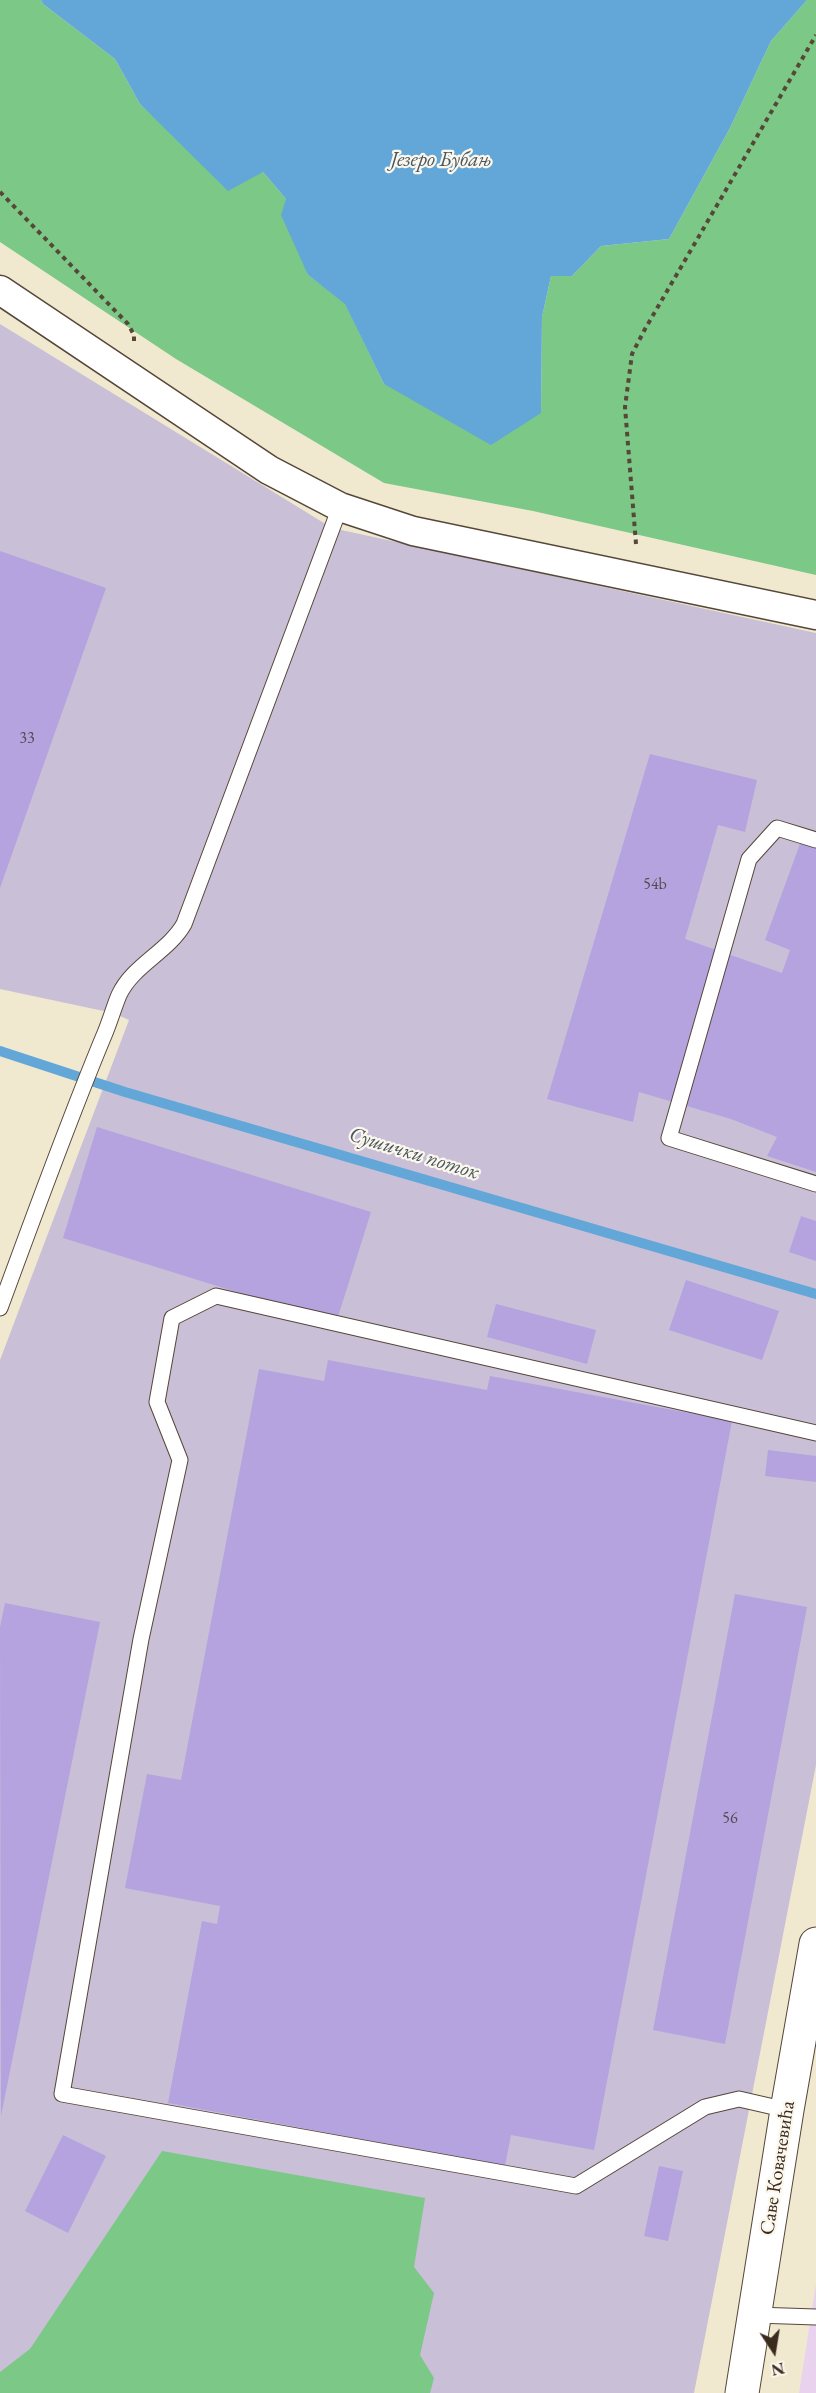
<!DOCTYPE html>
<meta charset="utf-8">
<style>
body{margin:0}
#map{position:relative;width:816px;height:2393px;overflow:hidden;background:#f0e9d0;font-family:"EB Garamond",serif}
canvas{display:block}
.north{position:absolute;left:744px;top:2321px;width:60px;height:60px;-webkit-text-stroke:4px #fbf7ec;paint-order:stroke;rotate:168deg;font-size:16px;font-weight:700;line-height:24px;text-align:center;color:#3b2a1e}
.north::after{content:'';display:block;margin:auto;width:21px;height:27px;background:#3b2a1e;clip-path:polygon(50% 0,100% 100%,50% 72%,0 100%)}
</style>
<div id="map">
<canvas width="816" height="2393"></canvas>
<div class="north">N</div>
</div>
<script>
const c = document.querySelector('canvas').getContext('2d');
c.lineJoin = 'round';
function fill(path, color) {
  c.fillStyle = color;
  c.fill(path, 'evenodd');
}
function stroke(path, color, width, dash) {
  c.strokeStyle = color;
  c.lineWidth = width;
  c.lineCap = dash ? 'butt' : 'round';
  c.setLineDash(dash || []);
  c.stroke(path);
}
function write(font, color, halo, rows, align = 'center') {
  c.font = font + ' "EB Garamond",serif';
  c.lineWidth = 4.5;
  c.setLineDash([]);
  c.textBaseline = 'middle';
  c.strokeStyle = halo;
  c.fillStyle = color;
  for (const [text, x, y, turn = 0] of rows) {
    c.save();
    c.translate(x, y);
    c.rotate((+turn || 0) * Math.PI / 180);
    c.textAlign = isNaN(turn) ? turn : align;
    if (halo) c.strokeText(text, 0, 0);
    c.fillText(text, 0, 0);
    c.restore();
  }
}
const built = new Path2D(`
 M 816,2284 L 816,2393 L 799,2393 Z`);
const industrial = new Path2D(`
 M 0,324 L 332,528 L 816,633 L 816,1765 L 694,2393 L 0,2393 L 0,1360 L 129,1020 L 113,1013 L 0,989 Z`);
const green = new Path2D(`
 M 0,0 L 41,0 L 43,4 L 115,59 L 140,104 L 174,136 L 263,172 L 286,199 L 308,275 L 345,303 L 384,384 L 541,413 L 542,317 L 551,276 L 572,276 L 601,246 L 669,239 L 730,128 L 771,41 L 807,0 L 816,0 L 816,575 L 533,511 L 384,483 L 176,359 L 0,242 Z
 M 162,2151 L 425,2198 L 414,2267 L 434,2293 L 420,2355 L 434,2378 L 430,2393 L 0,2393 L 0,2372 L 30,2349 Z`);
const water = new Path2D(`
 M 41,0 L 807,0 L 771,41 L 730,128 L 669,239 L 601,246 L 572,276 L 551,276 L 542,317 L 541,413 L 491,445 L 384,384 L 345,304 L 308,275 L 281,215 L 286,199 L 263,172 L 228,191 L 140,104 L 115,59 L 43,4 Z`);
const stream = new Path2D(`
 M 0,1051 L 125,1092 L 816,1294`);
const building = new Path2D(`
 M 0,551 L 106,588 L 0,888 Z
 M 650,754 L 757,780 L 745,832 L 718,825 L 685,939 L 782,973 L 790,950 L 765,940 L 801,841 L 816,847 L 816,1172 L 767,1156 L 777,1137 L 731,1119 L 639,1092 L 633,1122 L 547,1099 Z
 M 97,1127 L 371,1212 L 336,1323 L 63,1238 Z
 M 801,1216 L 816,1221 L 816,1261 L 789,1252 Z
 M 686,1280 L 779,1311 L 762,1360 L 669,1330 Z
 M 496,1304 L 596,1330 L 587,1364 L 487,1337 Z
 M 328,1360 L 487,1390 L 490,1376 L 732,1421 L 594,2150 L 511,2135 L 505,2166 L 168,2103 L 202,1921 L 217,1924 L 220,1906 L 125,1888 L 147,1774 L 181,1780 L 259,1369 L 324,1381 Z
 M 768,1450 L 816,1456 L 816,1482 L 765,1476 Z
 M 735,1594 L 807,1607 L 725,2044 L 653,2030 Z
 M 5,1603 L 100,1622 L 1,2116 L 0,1627 Z
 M 63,2135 L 106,2156 L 68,2233 L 25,2211 Z
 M 659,2166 L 683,2171 L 668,2241 L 644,2236 Z`);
const path = new Path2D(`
 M 0,192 L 128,324 L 134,335 L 134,342
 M 636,544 L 625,407 L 632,354 L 645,329 L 816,35`);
const lane = new Path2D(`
 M 816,840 L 777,828 L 749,859 L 669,1138 L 816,1184
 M 0,1308 C 34,1216 67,1124 105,1033 C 110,1021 114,1007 119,995 C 133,965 168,952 184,924 L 340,507
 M 787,2110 L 739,2099 L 705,2107 L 576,2186 L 62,2094 L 141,1639 L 180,1460 L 157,1402 L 172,1318 L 216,1296 L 816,1433
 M 755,2315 L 816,2317`);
const street = new Path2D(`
 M 0,290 L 269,470 L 340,507 L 413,531 L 816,615`);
const secondary = new Path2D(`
 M 742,2393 L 787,2110 L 816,1944`);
const numberNames = [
 ["33",27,739],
 ["54b",655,885],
 ["56",730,1819]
];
const streetNames = [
 ["Саве Ковачевића",778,2168,-81]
];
const waterNames = [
 ["Језеро Бубањ",441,160],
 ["Сушички поток",414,1154,17]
];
fill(built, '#e9d2ed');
fill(industrial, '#c9bfd7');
fill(green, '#7bc887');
fill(water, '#62a7d7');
stroke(stream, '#62a7d7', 10);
fill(building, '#b4a3df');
stroke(lane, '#564739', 17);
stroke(street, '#564739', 31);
stroke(secondary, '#564739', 35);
stroke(path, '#564739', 4, [4.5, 4.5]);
stroke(lane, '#fff', 15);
stroke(street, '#fff', 28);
stroke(secondary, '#fff', 33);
write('16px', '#59484e', null, numberNames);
write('20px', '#3b2a1e', '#fbf7ec', streetNames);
write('italic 21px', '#49565f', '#fbf7ec', waterNames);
</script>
